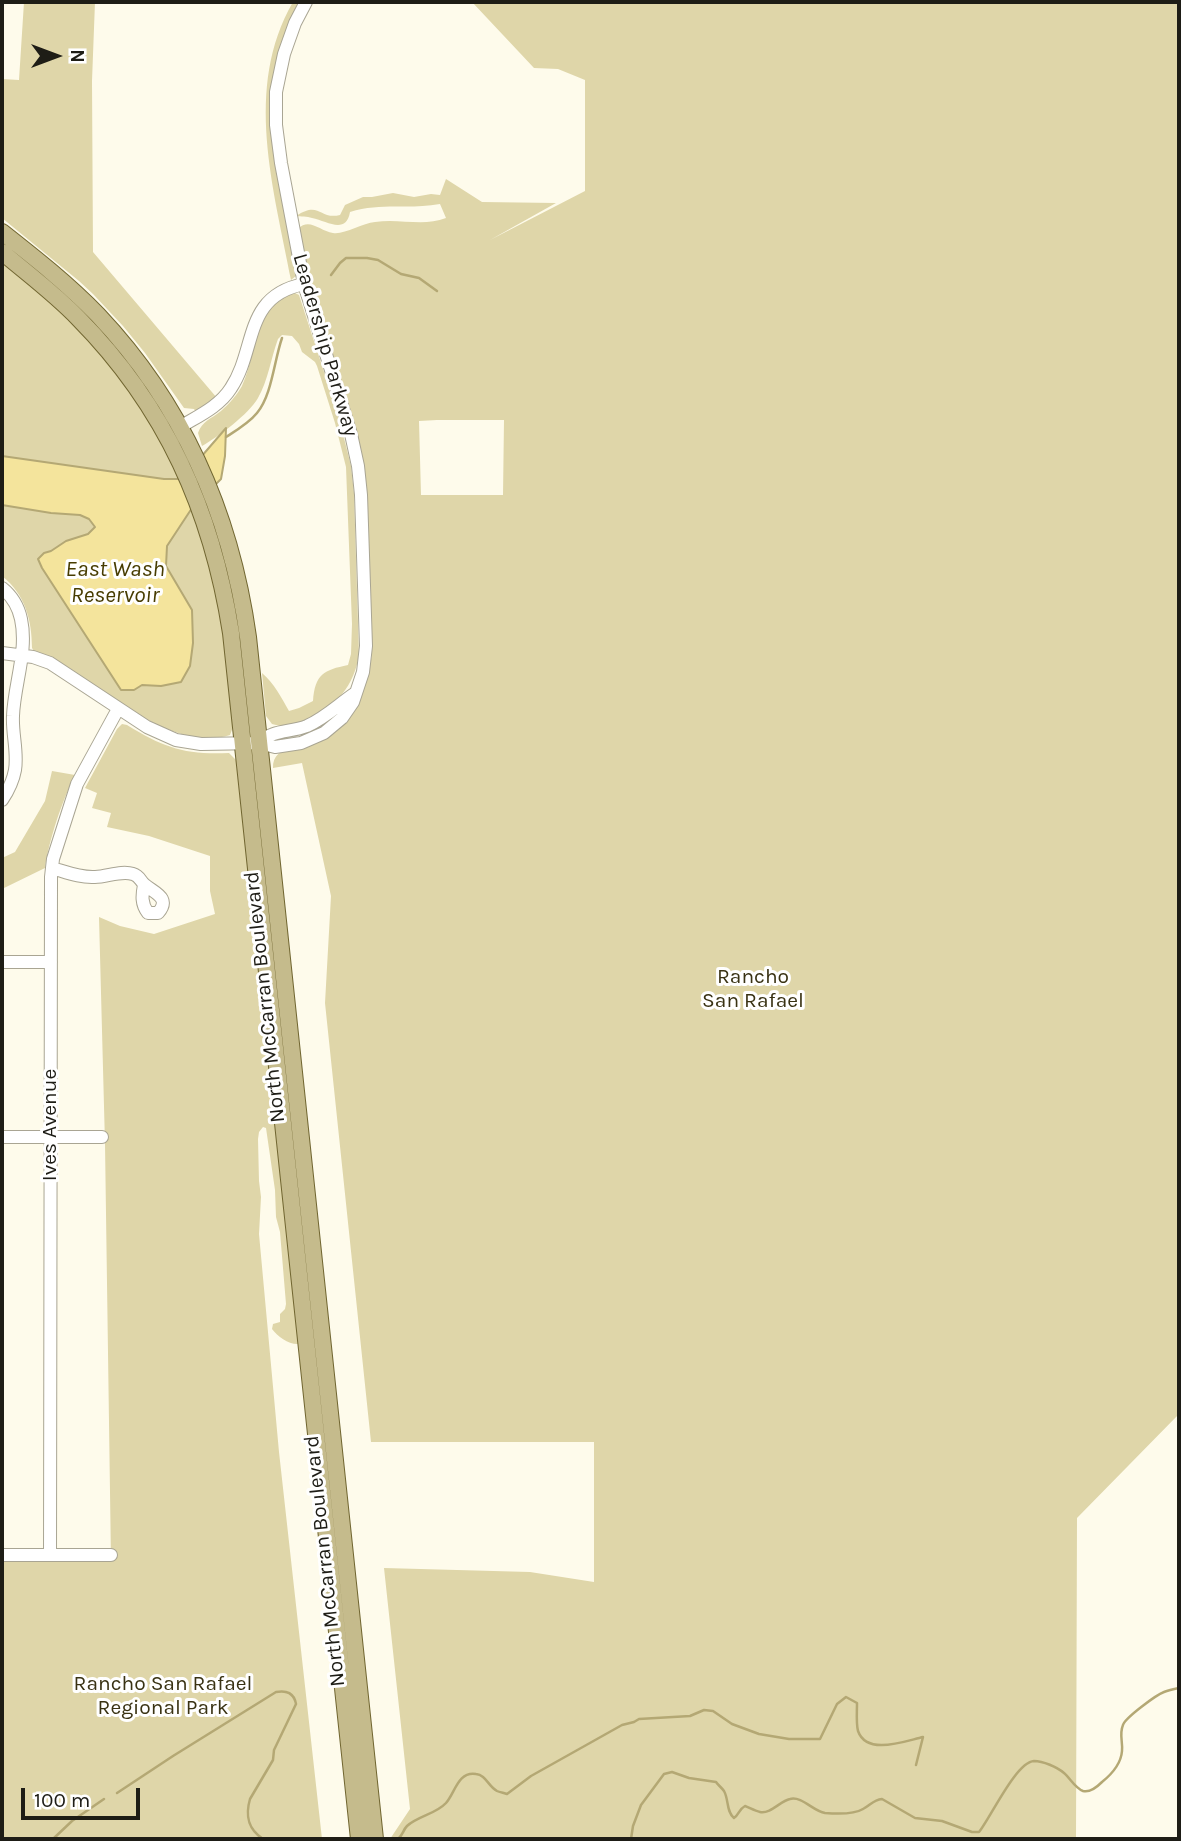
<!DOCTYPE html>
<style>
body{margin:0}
#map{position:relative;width:1181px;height:1841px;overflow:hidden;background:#fefbeb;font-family:Karla,sans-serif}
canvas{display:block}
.frame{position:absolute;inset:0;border:4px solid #1e1d16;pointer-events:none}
.north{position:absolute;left:21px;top:21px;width:70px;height:70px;-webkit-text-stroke:5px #fff;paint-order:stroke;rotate:90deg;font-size:19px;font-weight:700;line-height:28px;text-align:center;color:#1e1d16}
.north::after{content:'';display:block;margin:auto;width:24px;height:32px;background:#1e1d16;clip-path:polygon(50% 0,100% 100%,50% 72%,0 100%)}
.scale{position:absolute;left:21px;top:1788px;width:119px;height:32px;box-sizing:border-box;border:4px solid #1e1d16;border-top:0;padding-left:9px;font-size:21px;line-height:24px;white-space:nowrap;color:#1e1d16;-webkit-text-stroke:5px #fff;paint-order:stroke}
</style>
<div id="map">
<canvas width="1181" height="1841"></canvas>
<div class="frame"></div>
<div class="north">N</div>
<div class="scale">100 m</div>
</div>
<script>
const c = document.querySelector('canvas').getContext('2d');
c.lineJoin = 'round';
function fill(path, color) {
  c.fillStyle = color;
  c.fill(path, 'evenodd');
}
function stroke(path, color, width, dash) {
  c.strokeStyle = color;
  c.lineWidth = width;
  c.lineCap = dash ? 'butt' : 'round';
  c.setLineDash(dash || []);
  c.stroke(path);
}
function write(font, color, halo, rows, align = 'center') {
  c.font = font + ' Karla,sans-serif';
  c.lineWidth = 6;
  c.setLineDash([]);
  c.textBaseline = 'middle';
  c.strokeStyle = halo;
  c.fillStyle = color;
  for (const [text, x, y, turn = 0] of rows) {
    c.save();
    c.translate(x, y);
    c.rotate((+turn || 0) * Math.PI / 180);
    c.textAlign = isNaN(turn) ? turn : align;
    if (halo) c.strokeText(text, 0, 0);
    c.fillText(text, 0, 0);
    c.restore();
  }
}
const green = new Path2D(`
 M 24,2 L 95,2 L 92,81 L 93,252 L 217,398 L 196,412 L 194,409 L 184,408 L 145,353 L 123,326 L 93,294 L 79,281 L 2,218 L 2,79 L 19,80 Z
 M 293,2 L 300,2 L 276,64 L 296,273 L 296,276 L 291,280 C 274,189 243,88 293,2 Z
 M 472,2 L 1179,2 L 1179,1414 L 1077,1518 L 1076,1839 L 390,1839 L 410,1809 L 384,1568 L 530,1572 L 594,1582 L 594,1442 L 371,1442 L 325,1003 L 331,896 L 302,763 L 273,768 C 272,743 310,746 325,735 C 331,731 363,680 368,670 C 370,665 371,660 372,654 L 366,495 L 313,302 L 298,229 C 309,217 320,231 333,233 C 344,235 362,223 375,222 C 399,218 423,227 446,218 L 440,204 C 408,210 382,202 350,212 C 346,235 327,221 312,218 C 307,216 301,217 296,216 C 320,200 319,220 340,215 L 345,205 L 363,197 L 372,197 L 393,193 L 414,197 L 431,194 L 440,195 L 446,179 L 482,202 L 556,203 L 490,240 L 585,191 L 585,80 L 558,69 L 534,68 ZM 437,420 L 504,420 L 503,495 L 421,495 L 419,421 Z
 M 2,263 C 22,279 43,296 63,314 C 145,392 197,495 219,605 C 227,645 229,686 233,727 L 230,735 C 177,752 115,698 73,672 C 61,664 47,658 34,651 L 32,648 C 32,620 25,594 2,576 Z
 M 295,293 L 299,295 L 339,418 L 351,466 L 354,493 L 359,654 C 355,685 335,708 307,721 C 299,724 289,725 280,727 L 280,726 L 272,724 L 266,716 L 262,673 C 274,683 281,697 289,711 L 299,708 L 313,701 C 315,674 324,670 348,665 L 351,654 L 352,624 L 346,467 L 335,423 L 317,366 L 315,362 L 302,352 L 299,344 L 292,336 L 282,335 L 278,339 C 271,358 268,381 258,398 C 249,414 218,437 202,446 L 198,433 C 202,421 211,419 221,411 C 229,404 237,395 242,386 C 256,357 256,301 295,293 Z
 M 122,724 L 127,725 C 164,748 186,755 229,753 L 236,760 L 299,1344 C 289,1345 278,1337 272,1329 L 273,1324 L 280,1322 L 280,1314 L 285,1309 L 286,1304 L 280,1232 L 276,1217 L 275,1190 L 266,1128 L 263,1127 L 259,1132 L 258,1139 L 259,1181 L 261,1197 L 259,1234 L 279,1452 L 322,1839 L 2,1839 L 2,1561 L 111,1561 L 105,1144 L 99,917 L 120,926 L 154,934 L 215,914 L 210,891 L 210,856 L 149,836 L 107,827 L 111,813 L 92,808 L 97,793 L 85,788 L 117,729 Z
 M 52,771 L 75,775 C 62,801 49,840 45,868 L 2,889 L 2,858 L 15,852 L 45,801 Z`);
const water = new Path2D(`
 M 226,428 L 225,456 L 221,479 L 192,508 L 167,546 L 166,566 L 192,610 L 193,643 L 190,666 L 181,682 L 161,686 L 142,685 L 134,690 L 121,690 L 42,568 L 38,559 L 44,553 L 51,551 L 66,541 L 88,534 L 95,527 L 89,519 L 80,515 L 51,513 L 2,505 L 2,456 L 164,479 L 177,479 L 193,472 L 201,457 Z`);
const stream = new Path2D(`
 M 331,275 L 340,263 L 346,258 L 367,258 L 378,260 L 401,274 L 419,278 L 437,291
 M 226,437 C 237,430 249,423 257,413 C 272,395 274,361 282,338
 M 117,1793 L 173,1756 L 276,1692 C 287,1690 294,1693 296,1704 L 274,1750 L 273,1760 L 250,1799 C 245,1816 248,1829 263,1839
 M 53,1839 L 72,1821 L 104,1799
 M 398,1839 C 403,1835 403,1830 407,1826 C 418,1816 436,1814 446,1803 C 455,1793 458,1771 476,1774 C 486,1775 488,1786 497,1791 C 499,1792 504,1793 507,1794 L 531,1776 L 622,1725 L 634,1722 L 639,1719 L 690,1716 L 704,1710 L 713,1711 L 732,1724 L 759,1734 L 789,1739 L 820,1739 L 837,1704 L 846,1697 L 857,1703 C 857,1712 856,1723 858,1731 C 867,1756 905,1741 923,1737 L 916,1765
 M 631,1839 L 633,1826 L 641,1805 L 664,1774 L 672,1772 L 689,1778 L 716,1782 C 718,1785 722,1788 724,1791 C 729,1800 726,1811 734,1818 C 739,1815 739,1809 745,1806 C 750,1808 755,1811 760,1812 C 771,1814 780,1801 790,1799 C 802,1796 813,1811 825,1813 C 837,1814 853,1815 863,1809 C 871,1805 873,1800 882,1799 L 915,1818 L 942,1821 L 972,1832 L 979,1832 C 991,1817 1016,1762 1034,1761 C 1043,1761 1057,1767 1064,1773 C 1070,1778 1075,1788 1083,1791 C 1090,1793 1098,1786 1102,1782 C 1112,1774 1121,1764 1122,1751 C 1123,1742 1119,1734 1123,1725 C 1125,1718 1156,1695 1164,1692 C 1169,1690 1174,1689 1179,1688`);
const minor = new Path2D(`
 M 180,427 C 198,416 219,407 231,388 C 257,349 243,296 304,284
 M 2,588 C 12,596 18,605 21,619 C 28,651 14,685 13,716 C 12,734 18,752 15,770 C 13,781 8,791 2,800
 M 2,653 L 33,657 L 50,663 L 147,727 L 176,740 L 201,744 L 259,743 L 275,747 L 301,743 L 324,733 L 342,718 L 353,702 L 363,672 L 366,646 L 361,495 L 358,466 L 351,434 L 304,284 L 281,163 L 276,125 L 276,92 L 284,54 L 295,23 L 306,2
 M 259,743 C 274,729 289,733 307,726 C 325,718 338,705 354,694
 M 52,868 C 66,872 80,878 95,877 C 107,877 121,870 133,874 C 140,876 140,881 145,885 C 155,893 171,898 158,913 L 148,913 C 141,904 142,895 144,885
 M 2,962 L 51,962
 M 2,1137 L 102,1137
 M 2,1555 L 111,1555
 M 50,1555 L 51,877 L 53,859 L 77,784 L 118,709`);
const major = new Path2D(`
 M 2,232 C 35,258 68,284 98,315 C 183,405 231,515 248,637 L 375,1839
 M 2,252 C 28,274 55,294 78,318 C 166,407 212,511 231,633 L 359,1839`);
const streetNames = [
 ["Leadership Parkway",325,345,74],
 ["North McCarran Boulevard",265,997,-96],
 ["Ives Avenue",50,1125,-90],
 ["North McCarran Boulevard",325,1561,-96]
];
const parkNames = [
 ["Rancho",753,977],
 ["San Rafael",753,1001],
 ["Rancho San Rafael",163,1684],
 ["Regional Park",163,1708]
];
const waterNames = [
 ["East Wash",115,569],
 ["Reservoir",115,595]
];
fill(green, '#dfd6a9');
fill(water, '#f4e49c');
stroke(water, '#b4a874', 2);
stroke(stream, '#b4a874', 2.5);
stroke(minor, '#a9a593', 14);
stroke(major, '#716631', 18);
stroke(minor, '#fff', 12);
stroke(major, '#c5bb8c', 16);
write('21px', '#1e1d16', '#fff', streetNames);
write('21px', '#393213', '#fff', parkNames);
write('italic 23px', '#473c01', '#fff', waterNames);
</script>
